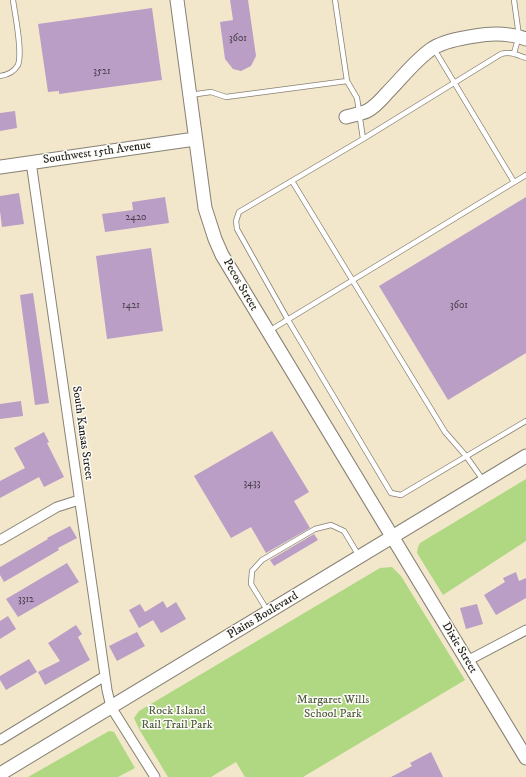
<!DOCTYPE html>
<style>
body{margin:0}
canvas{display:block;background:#f2e6cb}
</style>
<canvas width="526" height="777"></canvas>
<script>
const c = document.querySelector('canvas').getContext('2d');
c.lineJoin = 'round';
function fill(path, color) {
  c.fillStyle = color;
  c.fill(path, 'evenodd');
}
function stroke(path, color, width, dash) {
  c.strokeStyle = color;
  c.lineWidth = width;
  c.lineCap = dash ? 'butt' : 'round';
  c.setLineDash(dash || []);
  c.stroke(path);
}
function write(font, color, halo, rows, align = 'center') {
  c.font = font + ' "IM FELL DW Pica",serif';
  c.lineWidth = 3;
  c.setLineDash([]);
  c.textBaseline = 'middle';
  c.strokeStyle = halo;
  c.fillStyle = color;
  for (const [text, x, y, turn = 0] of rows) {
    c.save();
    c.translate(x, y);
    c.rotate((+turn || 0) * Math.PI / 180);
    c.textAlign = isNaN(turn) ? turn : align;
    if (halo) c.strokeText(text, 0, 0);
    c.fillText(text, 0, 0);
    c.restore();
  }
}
const green = new Path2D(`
 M 526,479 L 526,541 L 443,595 L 417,553 L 418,547 L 420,543 Z
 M 392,567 L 401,576 L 465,680 L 303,777 L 245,777 L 236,762 L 211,777 L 168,777 L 139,729 L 134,718 L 139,711 L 380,568 Z
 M 109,731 L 114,732 L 135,768 L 118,777 L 28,777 Z`);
const building = new Path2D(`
 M 230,0 L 248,0 L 256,56 L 251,66 L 241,71 L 233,69 L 225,59 L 220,22 L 233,20 Z
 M 152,8 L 162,80 L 59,94 L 59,91 L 48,92 L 38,24 Z
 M 15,111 L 17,128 L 0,131 L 0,113 Z
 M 19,193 L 24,224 L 2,227 L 0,211 L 0,196 Z
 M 165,197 L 169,223 L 105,232 L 102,214 L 133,210 L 132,202 Z
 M 526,197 L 526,353 L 448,400 L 379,286 Z
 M 151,248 L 163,331 L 107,339 L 96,256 Z
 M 33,293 L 49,403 L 35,405 L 20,295 Z
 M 21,401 L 23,416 L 0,419 L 0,404 Z
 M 272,431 L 309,492 L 294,501 L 310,528 L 266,553 L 251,527 L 231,538 L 194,476 Z
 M 44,432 L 49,442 L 47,443 L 64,477 L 44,487 L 39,477 L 0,498 L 0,481 L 25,468 L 14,448 Z
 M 70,526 L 77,538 L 58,548 L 59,550 L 4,582 L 0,575 L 0,567 L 48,539 L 47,538 Z
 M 314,534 L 318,540 L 274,566 L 270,560 Z
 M 67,563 L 79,582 L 18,617 L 6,599 Z
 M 516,572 L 519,581 L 526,578 L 526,598 L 496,615 L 484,595 L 505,582 L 503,578 Z
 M 163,601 L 167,608 L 176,602 L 186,619 L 161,633 L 153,620 L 139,628 L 129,610 L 140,604 L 145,612 Z
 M 477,604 L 483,624 L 466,629 L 460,608 Z
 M 8,616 L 16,629 L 0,639 L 0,621 Z
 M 76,625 L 82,634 L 78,637 L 90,660 L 45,685 L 38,672 L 60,661 L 48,643 Z
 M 137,632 L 145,646 L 117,661 L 109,646 Z
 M 29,659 L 37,672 L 6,690 L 0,680 L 0,676 Z
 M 431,752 L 443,777 L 391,777 L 412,766 L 410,763 Z`);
const lane = new Path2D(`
 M 335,0 L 347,81 L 357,98 L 363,139 L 239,212 L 236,221 L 237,229 L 288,320 L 391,493 L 401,495 L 526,421
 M 434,49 L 514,182
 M 514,53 L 519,36 L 514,0
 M 0,76 C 7,75 14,72 18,65 C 23,52 15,15 13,0
 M 190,95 L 211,92 L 226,97 L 347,81
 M 363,139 L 501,54 C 510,51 517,55 526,58
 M 292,181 L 445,432 L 466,456 L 483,480
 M 269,331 L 526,175
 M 267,610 L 251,584 L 252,571 L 262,560 L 315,529 L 331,525 L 344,531 L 359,556`);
const street = new Path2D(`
 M 31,162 L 107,690 L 111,707 L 155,777
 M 0,540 L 57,507 L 79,500
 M 467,661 L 526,630
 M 0,740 L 105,676`);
const secondary = new Path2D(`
 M 177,0 L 205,208 L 215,239 L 222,255 L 526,758
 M 346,117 C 353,115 360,114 367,111 C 375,107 381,100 387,93 C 402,78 416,59 433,48 C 445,41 461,38 475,36 C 492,33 509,33 526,39
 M 0,167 L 195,139
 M 0,774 L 526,456`);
const numberNames = [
 ["3601",238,39],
 ["3521",102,72],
 ["2420",136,218],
 ["1421",131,306],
 ["3601",459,306],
 ["3433",252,484],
 ["3312",26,600]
];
const streetNames = [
 ["Southwest 15th Avenue",97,153,-8],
 ["Pecos Street",240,285,60],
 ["South Kansas Street",82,433,82],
 ["Plains Boulevard",263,616,-31],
 ["Dixie Street",459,648,59]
];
const parkNames = [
 ["Margaret Wills",333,701],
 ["School Park",333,715],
 ["Rock Island",177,712],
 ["Rail Trail Park",177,726]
];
fill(green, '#b0d883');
fill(building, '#bb9ec6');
stroke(lane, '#878174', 6);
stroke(street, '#878174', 11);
stroke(secondary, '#878174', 15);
stroke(lane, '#fff', 4.5);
stroke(street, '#fff', 9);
stroke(secondary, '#fff', 13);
write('10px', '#443c46', null, numberNames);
write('12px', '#1c1c1c', '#fdfcf7', streetNames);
write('12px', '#505e40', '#fdfcf7', parkNames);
</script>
